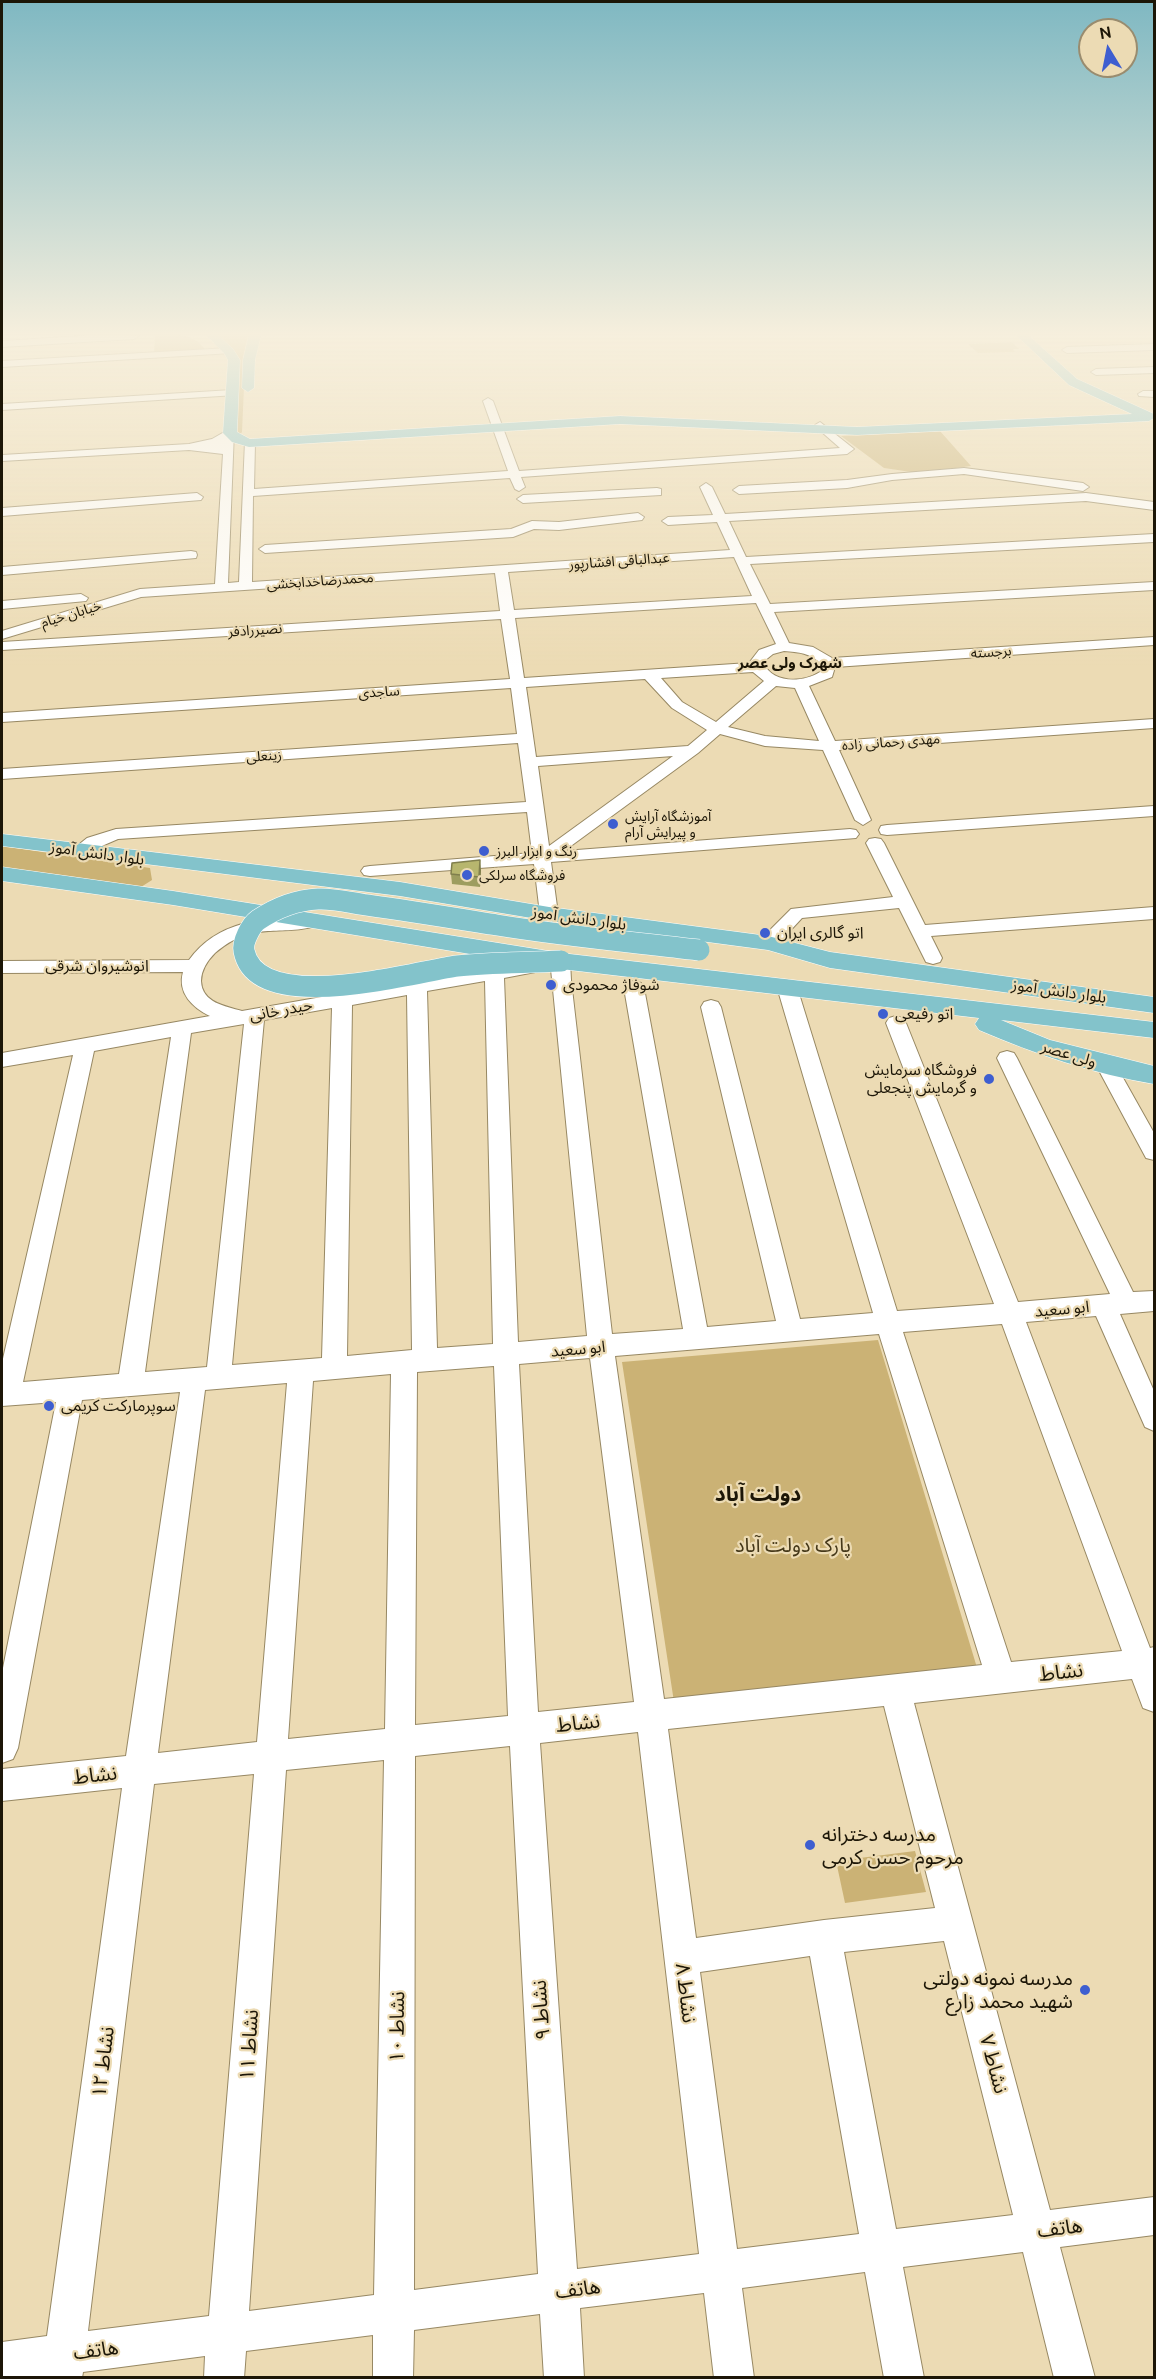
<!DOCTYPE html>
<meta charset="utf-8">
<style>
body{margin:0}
#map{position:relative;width:1156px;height:2379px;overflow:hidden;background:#ecdbb4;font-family:Ubuntu,sans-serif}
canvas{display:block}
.frame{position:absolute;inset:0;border:3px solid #1c1607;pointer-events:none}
.north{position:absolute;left:1078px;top:18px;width:60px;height:60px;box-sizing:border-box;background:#ecdbb4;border:2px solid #998c6f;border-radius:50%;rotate:350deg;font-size:16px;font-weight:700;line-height:24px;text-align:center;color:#1c1607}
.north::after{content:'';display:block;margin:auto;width:21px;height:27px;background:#3e5ed0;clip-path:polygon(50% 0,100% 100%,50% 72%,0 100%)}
</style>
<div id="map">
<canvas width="1156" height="2379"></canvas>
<div class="frame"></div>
<div class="north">N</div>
</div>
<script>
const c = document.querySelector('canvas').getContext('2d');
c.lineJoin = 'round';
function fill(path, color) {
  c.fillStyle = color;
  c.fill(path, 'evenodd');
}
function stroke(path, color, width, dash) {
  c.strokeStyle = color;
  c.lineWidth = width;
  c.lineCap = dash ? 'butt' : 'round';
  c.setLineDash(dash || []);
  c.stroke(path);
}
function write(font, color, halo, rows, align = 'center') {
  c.font = font + ' Ubuntu,"Noto Sans Arabic",sans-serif';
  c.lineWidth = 4.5;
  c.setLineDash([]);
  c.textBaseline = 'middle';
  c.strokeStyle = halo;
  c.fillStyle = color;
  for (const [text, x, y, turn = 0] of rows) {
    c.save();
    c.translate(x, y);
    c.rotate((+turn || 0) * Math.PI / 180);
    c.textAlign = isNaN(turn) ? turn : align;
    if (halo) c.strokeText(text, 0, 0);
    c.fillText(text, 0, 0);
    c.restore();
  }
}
const green = new Path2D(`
 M 214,335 L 251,335 L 245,366 L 242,432 L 238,437 L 233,433 L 238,360 Z
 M 1012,342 L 1019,349 L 1013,349 L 1015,352 L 978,353 L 968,344 Z
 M 940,431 L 971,466 L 918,473 L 884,468 L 841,436 Z
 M 2,846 L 150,868 L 152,880 L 141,887 L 2,868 Z
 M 878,1340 L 978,1671 L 674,1702 L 622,1362 Z
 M 915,1851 L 926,1892 L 845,1903 L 836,1861 Z`);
const forest = new Path2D(`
 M 155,335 C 173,335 194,332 205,350 L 154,353 Z`);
const minor = new Path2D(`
 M 97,335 L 139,336 L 134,339 L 2,347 L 2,341 Z
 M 1154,344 L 1154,350 L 1067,353 L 1062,350 L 1067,347 Z
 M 229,348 L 232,349 L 232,353 L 2,367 L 2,361 Z
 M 1154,367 L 1154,373 L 1096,375 L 1091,372 L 1096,369 Z
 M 232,390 L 237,393 L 236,395 L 2,410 L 2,404 Z
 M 1143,391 L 1154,391 L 1154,397 L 1139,396 L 1138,394 Z
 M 488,398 L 493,401 L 519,471 L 840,448 L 816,427 L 815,425 L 820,422 L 854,449 L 847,454 L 521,477 L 525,487 L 519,491 L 515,489 L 510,478 L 253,496 L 252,582 L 730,550 L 717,522 L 668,525 L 662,521 L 668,517 L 713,515 L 700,487 L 706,483 L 712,487 L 725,514 L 1086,493 L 1154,502 L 1154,510 L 1086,501 L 729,521 L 746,557 L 1154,534 L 1154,542 L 750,564 L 770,604 L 1154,582 L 1154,590 L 774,612 L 789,643 L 813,647 L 832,658 L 1154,637 L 1154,645 L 835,667 L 832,677 L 809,686 L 835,741 L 1154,719 L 1154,728 L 839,750 L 871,820 L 863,825 L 855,820 L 823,750 L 765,746 L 720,734 L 698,753 L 564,851 L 850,829 L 856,830 L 859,834 L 856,838 L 551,862 L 558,914 L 555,918 L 543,918 L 540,914 L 534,864 L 370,876 L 364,875 L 361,871 L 364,867 L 370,866 L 532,853 L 527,812 L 118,839 L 81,855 L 75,854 L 72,850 L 87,838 L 116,829 L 526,802 L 518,743 L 2,779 L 2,769 L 517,734 L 511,688 L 2,722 L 2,713 L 510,679 L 501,619 L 2,650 L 2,642 L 500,611 L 495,573 L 141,597 L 2,639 L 2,631 L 140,589 L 215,584 L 223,454 L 189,450 L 2,461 L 2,455 L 189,444 L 212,439 L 226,431 L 234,431 L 228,583 L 239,582 L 245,441 L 249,440 L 255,443 L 254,489 L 508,471 L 483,401 ZM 734,557 L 752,596 L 514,610 L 508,572 ZM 756,603 L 776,644 L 759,650 L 749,663 L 524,678 L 515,618 ZM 784,651 C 799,652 810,653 821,664 L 820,672 C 802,683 772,684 763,662 L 773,654 ZM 753,672 L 764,681 L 716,722 L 682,702 L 661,678 ZM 645,679 L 672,708 L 707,730 L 688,746 L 536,757 L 526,687 ZM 776,686 L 795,688 L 819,741 L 765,736 L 728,727 ZM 673,756 L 549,846 L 538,766 Z
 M 964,468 L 1083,483 L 1089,487 L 1083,491 L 964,474 L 892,480 L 847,488 L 739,494 L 733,490 L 739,486 L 847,480 L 892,474 Z
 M 657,488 L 661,489 L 661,495 L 523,503 L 517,499 L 523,495 Z
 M 197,493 L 203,497 L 201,500 L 2,516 L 2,508 Z
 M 638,513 L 644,517 L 642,520 L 559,530 L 534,529 L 513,537 L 265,553 L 259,549 L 265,545 L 511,529 L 532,521 L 559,522 Z
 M 191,551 L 196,552 L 197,555 L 196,558 L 2,575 L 2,567 Z
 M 81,594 L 88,598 L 86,601 L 2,609 L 2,601 Z
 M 1154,806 L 1154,816 L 887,835 L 881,834 L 879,830 L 881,826 L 887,825 Z
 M 875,838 L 881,839 L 884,843 L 925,925 L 1154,907 L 1154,919 L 931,936 L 942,958 L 940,962 L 933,964 L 926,962 L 899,908 L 802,918 L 775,947 L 761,947 L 759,943 L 761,939 L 791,909 L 893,897 L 866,843 L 869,839 Z
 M 309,916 L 316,918 L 318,922 L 316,926 C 275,937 254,920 215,953 C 208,960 201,970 201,981 C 202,1003 225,1006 242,1011 L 561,955 L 568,957 L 570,961 L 571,980 L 612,1334 L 683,1329 L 624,988 L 627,983 L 634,981 L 641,983 L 644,988 L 707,1327 L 776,1321 L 701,1007 L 704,1002 L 711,1000 L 718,1002 L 721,1007 L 800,1319 L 873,1313 L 777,987 L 780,982 L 787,980 L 794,982 L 797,987 L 897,1311 L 994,1304 L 886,1023 L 889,1018 L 896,1016 L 903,1018 L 906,1023 L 1018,1302 L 1110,1294 L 997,1058 L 1000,1053 L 1007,1051 L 1014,1053 L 1017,1058 L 1133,1292 L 1154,1291 L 1154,1311 L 1120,1314 L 1154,1391 L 1154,1431 L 1145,1427 L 1096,1316 L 1026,1322 L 1150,1648 L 1154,1647 L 1154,1712 L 1143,1708 L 1132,1679 L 914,1703 L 1050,2210 L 1154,2197 L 1154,2235 L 1060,2247 L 1095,2378 L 1054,2378 L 1023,2252 L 903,2267 L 924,2378 L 884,2378 L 865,2272 L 742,2288 L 754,2378 L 714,2378 L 704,2293 L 580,2308 L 584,2378 L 544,2378 L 540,2314 L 414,2330 L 413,2378 L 373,2378 L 373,2335 L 246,2351 L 244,2378 L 204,2378 L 205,2356 L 83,2372 L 82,2378 L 2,2378 L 2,2342 L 47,2336 L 122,1788 L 2,1801 L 2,1769 L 126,1756 L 180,1392 L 82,1400 L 18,1748 L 13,1759 L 2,1763 L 2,1673 L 56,1402 L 2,1406 L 2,1363 L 73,1055 L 2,1067 L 2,1053 L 210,1016 C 193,1008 177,993 183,972 L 2,973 L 2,961 L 189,960 C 218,920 264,918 309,916 ZM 551,969 L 587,1336 L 518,1342 L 504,978 ZM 485,981 L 493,1344 L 437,1348 L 427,991 ZM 407,995 L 412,1350 L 347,1356 L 352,1005 ZM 332,1008 L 322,1358 L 232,1365 L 264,1020 ZM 244,1024 L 207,1367 L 145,1372 L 191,1033 ZM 171,1037 L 119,1374 L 23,1382 L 94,1051 ZM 1002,1324 L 1122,1651 L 1011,1662 L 903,1332 ZM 879,1334 L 982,1665 L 664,1699 L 615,1356 ZM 590,1358 L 634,1702 L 538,1712 L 519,1364 ZM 494,1366 L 508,1716 L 415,1725 L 417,1372 ZM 391,1374 L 385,1729 L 288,1739 L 313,1381 ZM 287,1383 L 257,1742 L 158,1753 L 205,1390 ZM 884,1706 L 935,1908 L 824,1920 L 696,1938 L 668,1729 ZM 638,1732 L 699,2254 L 577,2269 L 540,1743 ZM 510,1746 L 538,2274 L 414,2290 L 415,1756 ZM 384,1760 L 374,2295 L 249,2311 L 286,1770 ZM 254,1774 L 209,2316 L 88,2331 L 154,1784 ZM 944,1941 L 1013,2215 L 896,2229 L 844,1952 ZM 810,1956 L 859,2234 L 737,2249 L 700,1972 Z
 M 1106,1058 L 1113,1060 L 1154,1133 L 1154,1160 L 1146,1158 L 1096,1065 L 1099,1060 Z`);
const major = new Path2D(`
 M 206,335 L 218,335 L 233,349 L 240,360 L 237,432 L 250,439 L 620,416 L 857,427 L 1132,414 L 1069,385 L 1016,335 L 1028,335 L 1077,379 L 1154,414 L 1154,418 L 1149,421 L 857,435 L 620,424 L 249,447 L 232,442 L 223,433 L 228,360 L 224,353 Z
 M 249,335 L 261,335 L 255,360 L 254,388 L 248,392 L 242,388 L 243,360 Z
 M 2,834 L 400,882 L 549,907 L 768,936 L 830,952 L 1154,997 L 1154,1013 L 830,968 L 768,950 L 549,921 L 400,896 L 2,846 Z
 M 2,867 L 173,891 L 561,953 L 1154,1022 L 1154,1038 L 1001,1020 L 1050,1040 L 1154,1066 L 1154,1084 C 1094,1074 1035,1054 979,1030 L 975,1024 L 979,1018 L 561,969 L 173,905 L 2,881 Z`);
const majorBridge = new Path2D(`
 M 561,961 C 527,963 491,962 457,966 C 413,972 257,1017 244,951 C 242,942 251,925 258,920 C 276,908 297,900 318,899 C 333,898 351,903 367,905 C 410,911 453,918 497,925 C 564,936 632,942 699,950`);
const wall = new Path2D(`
 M 481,870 L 480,887 L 452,884 L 451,874 Z`);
const shadedWall = new Path2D(`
 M 480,860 L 481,870 L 480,887 L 479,877 Z`);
const building = new Path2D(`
 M 480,860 L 479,877 L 451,874 L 452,863 Z`);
const markers = [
 [613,824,6,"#3e5ed0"],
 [484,851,6,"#3e5ed0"],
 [467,875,6,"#3e5ed0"],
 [765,933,6,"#3e5ed0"],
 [551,985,6,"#3e5ed0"],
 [883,1014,6,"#3e5ed0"],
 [989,1079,6,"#3e5ed0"],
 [49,1406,6,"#3e5ed0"],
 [810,1845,6,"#3e5ed0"],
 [1085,1990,6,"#3e5ed0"]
];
const farStreetnames = [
 ["عبدالباقی افشارپور",619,561,-4],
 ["محمدرضاخدابخشی",320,581,-4],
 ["خیابان خیام",71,614,-17],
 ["نصیررادفر",255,630,-4],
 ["برجسته",991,652,-4],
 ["ساجدی",379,692,-4],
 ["مهدی رحمانی زاده",891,742,-4],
 ["زینعلی",264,756,-4]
];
const farPoinames = [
 ["آموزشگاه آرایش",625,816],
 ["و پیرایش آرام",625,832],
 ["رنگ و ابزار البرز",496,851],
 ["فروشگاه سرلکی",479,875]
];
const farNeighbourhoodnames = [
 ["شهرک ولی عصر",790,663]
];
const streetNames = [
 ["بلوار دانش آموز",97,853,8],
 ["بلوار دانش آموز",579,918,8],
 ["انوشیروان شرقی",97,966],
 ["بلوار دانش آموز",1059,991,8],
 ["حیدر خانی",281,1010,-10],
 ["ولی عصر",1069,1054,17],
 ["ابو سعید",1062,1309,-5],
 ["ابو سعید",578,1349,-5]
];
const poiNames = [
 ["اتو گالری ایران",777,933],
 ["شوفاژ محمودی",563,985],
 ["اتو رفیعی",895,1014],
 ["فروشگاه سرمایش",977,1070,"right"],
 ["و گرمایش پنجعلی",977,1088,"right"],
 ["سوپرمارکت کریمی",61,1406]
];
const nearParknames = [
 ["پارک دولت آباد",793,1545]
];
const nearStreetnames = [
 ["نشاط",1061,1672,-6],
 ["نشاط",578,1723,-6],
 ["نشاط",95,1775,-6],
 ["نشاط ۸",686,1993,83],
 ["نشاط ۹",541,2010,-94],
 ["نشاط ۱۰",397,2027,-89],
 ["نشاط ۱۱",249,2045,-86],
 ["نشاط ۱۲",103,2062,-83],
 ["نشاط ۷",994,2064,75],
 ["هاتف",1060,2228,-7],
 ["هاتف",578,2289,-7],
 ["هاتف",96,2350,-7]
];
const nearPoinames = [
 ["مدرسه دخترانه",822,1834],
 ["مرحوم حسن کرمی",822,1857],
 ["مدرسه نمونه دولتی",1073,1978,"right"],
 ["شهید محمد زارع",1073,2001,"right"]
];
const nearNeighbourhoodnames = [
 ["دولت آباد",758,1494]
];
fill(green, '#cbb275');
fill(forest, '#c5a964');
stroke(minor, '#978863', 2);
stroke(major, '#fff', 1);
fill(minor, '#fff');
fill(major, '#83c3cb');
stroke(majorBridge, '#fff', 22, []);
stroke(majorBridge, '#83c3cb', 21);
fill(wall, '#9d9d5f');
fill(shadedWall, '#807f4d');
fill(building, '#b7b66e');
stroke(building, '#807f4d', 1.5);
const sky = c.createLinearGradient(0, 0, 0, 668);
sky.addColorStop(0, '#7fb8c2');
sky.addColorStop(0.5, '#f6efdd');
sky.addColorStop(1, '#f6efdd00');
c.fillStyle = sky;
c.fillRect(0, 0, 1156, 668);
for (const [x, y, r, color] of markers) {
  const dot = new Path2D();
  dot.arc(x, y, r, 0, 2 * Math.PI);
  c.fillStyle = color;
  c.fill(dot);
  stroke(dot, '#ecdbb4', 2);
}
write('14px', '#1c1607', '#ecdbb4', farStreetnames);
write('14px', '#1c1607', '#ecdbb4', farPoinames, 'left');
write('bold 15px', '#1c1607', '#ecdbb4', farNeighbourhoodnames);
write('16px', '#1c1607', '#ecdbb4', streetNames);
write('16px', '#1c1607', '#ecdbb4', poiNames, 'left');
write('20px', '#453819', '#ecdbb4', nearParknames);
write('20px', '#1c1607', '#ecdbb4', nearStreetnames);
write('20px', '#1c1607', '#ecdbb4', nearPoinames, 'left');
write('bold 21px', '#1c1607', '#ecdbb4', nearNeighbourhoodnames);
</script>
